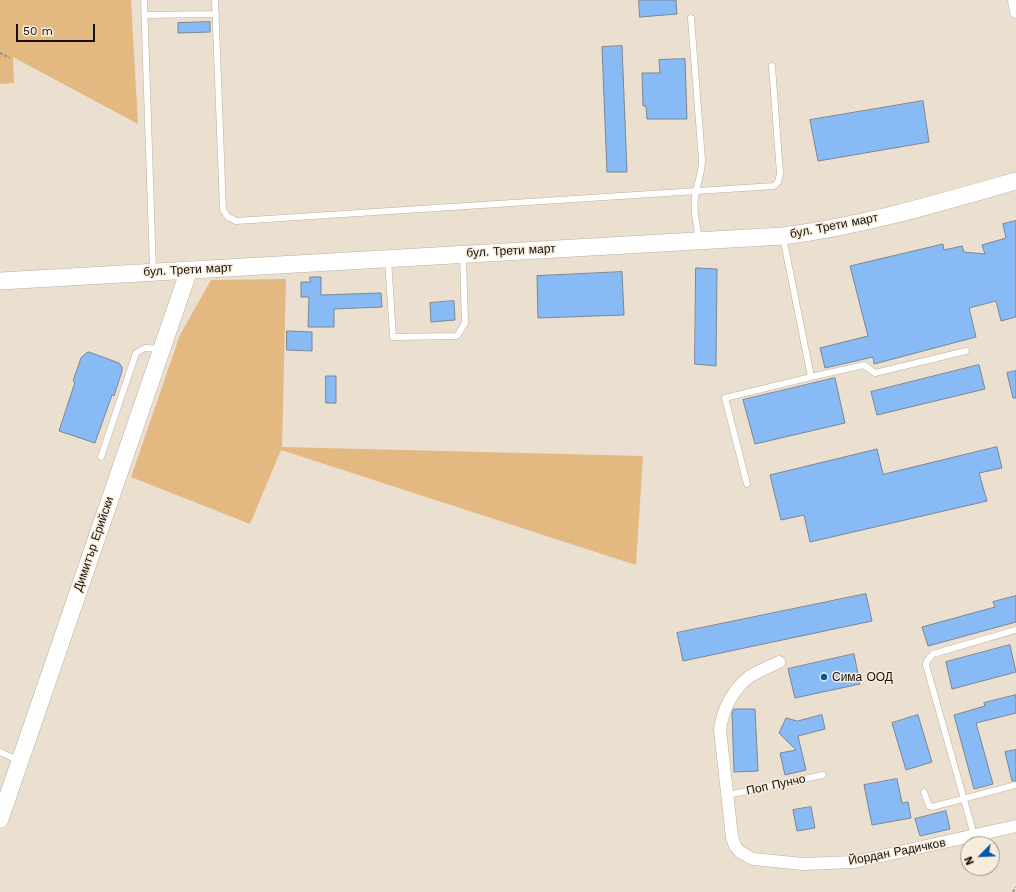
<!DOCTYPE html>
<meta charset="utf-8">
<style>
body{margin:0}
#map{position:relative;width:1016px;height:892px;overflow:hidden;background:#ebdfd0;font-family:"Work Sans",sans-serif}
canvas{display:block}
.north{position:absolute;left:960px;top:836px;width:40px;height:40px;box-sizing:border-box;background:#f8ecdd;border:1px solid #9d9489;border-radius:50%;rotate:246deg;font-size:11px;font-weight:700;line-height:16px;text-align:center;color:#15110c}
.north::after{content:'';display:block;margin:auto;width:14px;height:18px;background:#0058a5;clip-path:polygon(50% 0,100% 100%,50% 72%,0 100%)}
.scale{position:absolute;left:16px;top:24px;width:79px;height:18px;box-sizing:border-box;border:2px solid #15110c;border-top:0;padding-left:5px;font-size:12px;line-height:14px;white-space:nowrap;color:#15110c;-webkit-text-stroke:3px #f8ecdd;paint-order:stroke}
</style>
<div id="map">
<canvas width="1016" height="892"></canvas>
<div class="north">N</div>
<div class="scale">50 m</div>
</div>
<script>
const c = document.querySelector('canvas').getContext('2d');
c.lineJoin = 'round';
function fill(path, color) {
  c.fillStyle = color;
  c.fill(path, 'evenodd');
}
function stroke(path, color, width, dash) {
  c.strokeStyle = color;
  c.lineWidth = width;
  c.lineCap = dash ? 'butt' : 'round';
  c.setLineDash(dash || []);
  c.stroke(path);
}
function write(font, color, halo, rows, align = 'center') {
  c.font = font + ' "Work Sans",sans-serif';
  c.lineWidth = 3;
  c.setLineDash([]);
  c.textBaseline = 'middle';
  c.strokeStyle = halo;
  c.fillStyle = color;
  for (const [text, x, y, turn = 0] of rows) {
    c.save();
    c.translate(x, y);
    c.rotate((+turn || 0) * Math.PI / 180);
    c.textAlign = isNaN(turn) ? turn : align;
    if (halo) c.strokeText(text, 0, 0);
    c.fillText(text, 0, 0);
    c.restore();
  }
}
const green = new Path2D(`
 M 0,0 L 131,0 L 138,124 L 13,57 L 14,83 L 0,84 Z
 M 286,279 L 282,447 L 643,456 L 636,565 L 281,450 L 250,524 L 131,477 L 180,335 L 211,280 Z`);
const building = new Path2D(`
 M 639,0 L 676,0 L 677,14 L 640,17 Z
 M 210,22 L 210,32 L 178,33 L 178,23 Z
 M 622,46 L 627,172 L 607,172 L 602,47 Z
 M 685,59 L 687,119 L 647,119 L 646,106 L 643,106 L 642,73 L 660,73 L 659,60 Z
 M 923,101 L 929,142 L 818,161 L 810,120 Z
 M 1016,221 L 1016,317 L 1001,321 L 996,301 L 969,308 L 976,337 L 874,364 L 873,357 L 825,368 L 820,348 L 868,336 L 850,266 L 943,244 L 944,250 L 962,246 L 964,252 L 985,254 L 982,245 L 1006,238 L 1003,224 Z
 M 696,268 L 717,269 L 716,366 L 695,364 Z
 M 622,272 L 624,315 L 538,318 L 537,276 Z
 M 310,277 L 321,277 L 321,295 L 381,293 L 382,307 L 334,309 L 334,327 L 308,327 L 309,297 L 301,297 L 301,282 L 310,282 Z
 M 454,301 L 455,320 L 431,322 L 430,303 Z
 M 287,331 L 312,332 L 312,351 L 287,350 Z
 M 89,352 L 119,363 L 122,367 L 122,371 L 114,396 L 112,395 L 95,443 L 59,431 L 75,382 L 73,381 L 81,358 L 85,354 Z
 M 979,365 L 985,389 L 877,415 L 871,392 Z
 M 1016,371 L 1016,398 L 1013,398 L 1007,373 Z
 M 326,376 L 336,376 L 336,403 L 326,403 Z
 M 835,378 L 845,423 L 755,444 L 743,400 Z
 M 997,447 L 1002,468 L 979,473 L 987,501 L 810,542 L 804,515 L 781,520 L 770,475 L 877,449 L 883,474 Z
 M 866,594 L 872,621 L 683,661 L 677,633 Z
 M 1016,596 L 1016,622 L 928,646 L 922,627 L 995,607 L 993,602 Z
 M 1010,645 L 1016,672 L 952,689 L 946,662 Z
 M 854,654 L 860,684 L 795,698 L 788,669 Z
 M 1016,695 L 1016,713 L 976,723 L 993,784 L 974,789 L 954,715 L 985,706 L 984,703 Z
 M 734,709 L 755,709 L 758,771 L 734,772 L 732,712 Z
 M 822,715 L 825,729 L 798,736 L 806,770 L 785,775 L 780,753 L 796,750 L 779,733 L 786,718 L 797,721 Z
 M 918,715 L 932,762 L 906,770 L 892,723 Z
 M 1016,750 L 1016,781 L 1012,781 L 1005,752 Z
 M 897,779 L 902,803 L 908,802 L 911,818 L 872,825 L 864,785 Z
 M 811,807 L 815,828 L 797,831 L 793,810 Z
 M 946,811 L 950,829 L 920,836 L 915,819 Z`);
const path = new Path2D(`
 M 0,53 L 10,58
 M 1013,892 L 1016,887`);
const lane = new Path2D(`
 M 144,0 L 153,270
 M 215,0 L 223,210 L 228,217 L 236,221 L 774,186 L 778,182 L 780,174 L 772,66
 M 145,15 L 216,14
 M 691,18 L 702,160 C 702,172 698,181 696,192 C 692,207 697,225 699,240
 M 388,259 L 393,337 L 457,336 L 465,323 L 463,256
 M 811,377 L 864,365 L 875,373 L 966,351
 M 101,457 L 136,353 L 145,348 L 160,349
 M 747,484 L 725,398 L 811,377 L 783,237
 M 0,752 L 18,760
 M 924,792 L 929,806 L 932,807 L 1016,785
 M 728,795 L 823,775
 M 974,835 L 926,665 L 927,661 L 933,654 L 1016,630`);
const street = new Path2D(`
 M 1014,0 L 1016,12
 M 779,662 C 769,667 758,671 749,677 C 733,689 722,711 720,730 L 732,837 L 735,846 L 740,852 L 753,859 L 803,864 L 854,862 L 1016,826`);
const secondary = new Path2D(`
 M 0,281 L 783,236 C 862,226 939,203 1016,181
 M 0,819 L 189,270`);
const markers = [
 [824,677,4,"#0058a5"]
];
const streetNames = [
 ["бул. Трети март",834,226,-11],
 ["бул. Трети март",511,251,-3],
 ["бул. Трети март",188,270,-3],
 ["Димитър Ерийски",94,544,-71],
 ["Поп Пунчо",776,785,-12],
 ["Йордан Радичков",897,852,-11]
];
const poiNames = [
 ["Сима ООД",832,677]
];
fill(green, '#e4b881');
fill(building, '#88baf6');
stroke(building, '#7a8693', 1);
stroke(lane, '#bbafa1', 7);
stroke(street, '#bbafa1', 13);
stroke(secondary, '#bbafa1', 18);
stroke(path, '#9b9287', 2, [3, 2]);
stroke(lane, '#fff', 6);
stroke(street, '#fff', 12);
stroke(secondary, '#fff', 17);
for (const [x, y, r, color] of markers) {
  const dot = new Path2D();
  dot.arc(x, y, r, 0, 2 * Math.PI);
  c.fillStyle = color;
  c.fill(dot);
  stroke(dot, '#f8ecdd', 1.5);
}
write('12px', '#15110c', '#f8ecdd', streetNames);
write('12px', '#15110c', '#f8ecdd', poiNames, 'left');
</script>
